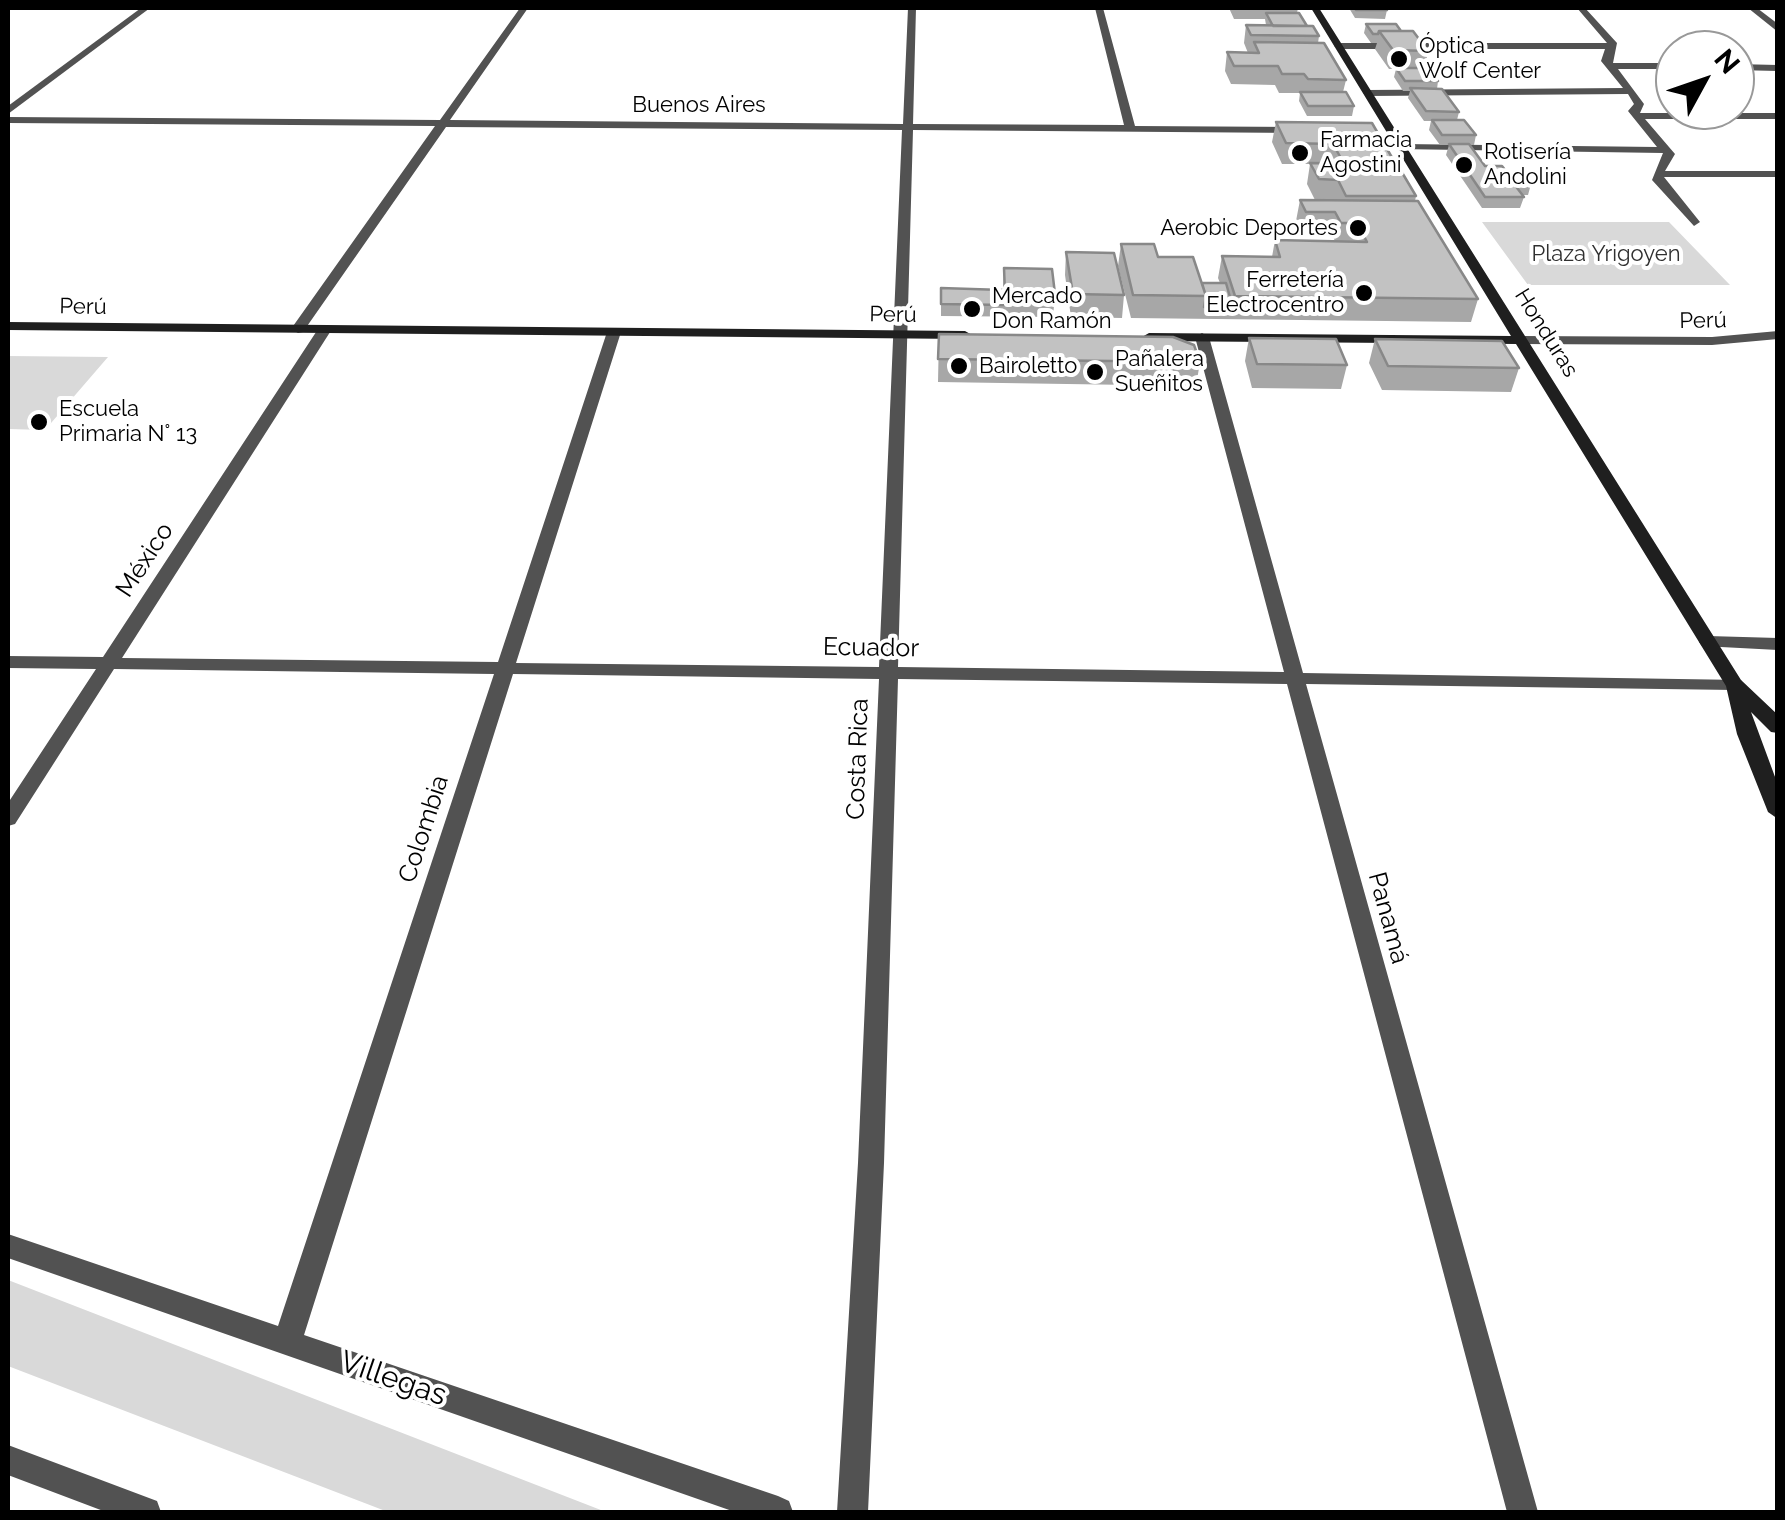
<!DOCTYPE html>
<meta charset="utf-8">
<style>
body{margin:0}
#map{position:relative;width:1785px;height:1520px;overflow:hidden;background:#fff;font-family:Raleway,sans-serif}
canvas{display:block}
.frame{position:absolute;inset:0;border:10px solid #000;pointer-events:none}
.north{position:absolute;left:1655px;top:30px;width:100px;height:100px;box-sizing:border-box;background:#fff;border:2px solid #999;border-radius:50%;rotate:50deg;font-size:28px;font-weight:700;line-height:40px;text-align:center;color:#000}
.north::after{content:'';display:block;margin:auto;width:35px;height:45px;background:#000;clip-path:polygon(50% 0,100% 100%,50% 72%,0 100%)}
</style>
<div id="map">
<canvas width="1785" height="1520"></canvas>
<div class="frame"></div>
<div class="north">N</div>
</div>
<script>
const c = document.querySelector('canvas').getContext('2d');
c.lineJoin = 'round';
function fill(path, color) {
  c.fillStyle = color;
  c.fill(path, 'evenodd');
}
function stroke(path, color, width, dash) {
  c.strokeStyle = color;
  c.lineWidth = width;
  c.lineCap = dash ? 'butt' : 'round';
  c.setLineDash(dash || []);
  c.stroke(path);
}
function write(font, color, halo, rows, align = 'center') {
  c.font = font + ' Raleway,sans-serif';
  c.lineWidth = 8;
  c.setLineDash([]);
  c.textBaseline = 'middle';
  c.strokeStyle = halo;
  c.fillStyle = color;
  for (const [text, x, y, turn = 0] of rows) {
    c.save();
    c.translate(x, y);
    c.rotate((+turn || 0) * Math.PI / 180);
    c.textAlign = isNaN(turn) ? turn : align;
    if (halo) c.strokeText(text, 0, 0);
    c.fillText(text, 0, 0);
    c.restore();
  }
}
const green = new Path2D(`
 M 1482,222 L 1669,222 L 1730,285 L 1528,285 Z
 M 8,356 L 108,357 L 45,430 L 8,429 Z
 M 8,1280 L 606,1512 L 388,1512 L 8,1366 Z`);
const service = new Path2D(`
 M 1577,8 L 1585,8 L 1617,43 L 1613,63 L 1675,63 L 1675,69 L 1618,69 L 1644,104 L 1640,113 L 1778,113 L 1778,119 L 1645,119 L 1675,154 L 1665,171 L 1778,171 L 1778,177 L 1664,177 L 1700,222 L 1694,226 L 1652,180 L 1663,153 L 1397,149 L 1397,145 L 1401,144 L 1657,147 L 1628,111 L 1634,104 L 1628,94 L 1368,96 L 1363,93 L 1368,90 L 1623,88 L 1601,61 L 1605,49 L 1339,49 L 1334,46 L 1339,43 L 1607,43 Z
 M 1735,64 L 1778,65 L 1778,71 L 1735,70 Z`);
const minor = new Path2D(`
 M 520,8 L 528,8 L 450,120 L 903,124 L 908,8 L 916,8 L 913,124 L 1124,125 L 1095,8 L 1103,8 L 1135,126 L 1299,127 L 1304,130 L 1299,133 L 913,130 L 898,667 L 1284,672 L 1195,337 L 1202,333 L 1209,337 L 1303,673 L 1741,680 L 1743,684 L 1734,690 L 1306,684 L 1538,1512 L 1507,1512 L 1287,684 L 898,679 L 884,1163 L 868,1512 L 837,1512 L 858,1163 L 879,679 L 513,674 L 304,1335 L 778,1496 L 789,1501 L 793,1512 L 735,1512 L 8,1258 L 8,1234 L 278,1326 L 494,674 L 114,669 L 15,824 L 8,826 L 8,803 L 96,669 L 8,668 L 8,656 L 103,657 L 320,326 L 332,329 L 122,658 L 498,662 L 607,332 L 614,328 L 621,332 L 516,663 L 879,667 L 902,130 L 446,127 L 303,332 L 298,333 L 291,329 L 435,126 L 8,123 L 8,117 L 440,120 Z
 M 1748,8 L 1757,8 L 1778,24 L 1778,32 Z
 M 1778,331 L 1778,339 L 1712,345 L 1521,344 L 1514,340 L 1521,336 L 1712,337 Z
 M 1708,636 L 1778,638 L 1778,650 L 1702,646 L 1699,642 L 1702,638 Z
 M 8,1445 L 157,1501 L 161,1512 L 106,1512 L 8,1475 Z`);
const tertiary = new Path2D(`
 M 141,8 L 150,8 L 8,114 L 8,106 Z`);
const secondary = new Path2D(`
 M 1311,8 L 1319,8 L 1741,680 L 1778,715 L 1778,733 L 1771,732 L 1751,712 L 1778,785 L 1778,819 L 1768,812 L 1737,734 L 1726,686 L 1516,344 L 1149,341 L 1142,337 L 1149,333 L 1511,336 Z
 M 8,322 L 965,331 L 972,335 L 965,339 L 8,330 Z`);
const wall = new Path2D(`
 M 1229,8 L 1298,8 L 1297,13 L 1307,26 L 1319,36 L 1318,43 L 1346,80 L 1343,92 L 1354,106 L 1352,116 L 1307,116 L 1299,101 L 1300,93 L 1279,93 L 1275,85 L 1231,84 L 1225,71 L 1227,52 L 1248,53 L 1244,43 L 1246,25 L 1266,25 L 1265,19 L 1234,19 Z
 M 1349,8 L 1385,8 L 1387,10 L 1385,19 L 1355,18 Z
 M 1366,24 L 1401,31 L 1428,51 L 1425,68 L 1438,81 L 1437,89 L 1459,112 L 1457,120 L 1476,135 L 1474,145 L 1470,145 L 1485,166 L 1531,184 L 1528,195 L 1522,195 L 1524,197 L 1520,208 L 1482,208 L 1446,155 L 1449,145 L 1440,145 L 1429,130 L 1431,121 L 1424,121 L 1408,98 L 1410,91 L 1403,91 L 1394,77 L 1396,69 L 1389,69 L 1375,49 L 1377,43 L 1371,43 L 1364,33 Z
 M 1276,122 L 1394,161 L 1394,164 L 1416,196 L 1415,201 L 1478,299 L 1471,322 L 1131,318 L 1118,266 L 1121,244 L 1158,257 L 1202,283 L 1220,283 L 1218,278 L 1222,256 L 1272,257 L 1275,240 L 1335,241 L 1331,233 L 1302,233 L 1296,221 L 1300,200 L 1315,200 L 1307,184 L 1310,164 L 1282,164 L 1272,142 Z
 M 1066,252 L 1124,295 L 1122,318 L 1071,317 L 1065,275 Z
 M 1004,268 L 1055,294 L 1053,317 L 941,316 L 941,288 L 1003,290 Z
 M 939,334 L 1200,362 L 1196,386 L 938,382 Z
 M 1249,338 L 1347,365 L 1341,389 L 1252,388 L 1245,361 Z
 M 1375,339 L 1519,368 L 1511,392 L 1382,390 L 1369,363 Z`);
const building = new Path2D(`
 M 1355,8 L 1385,8 L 1387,10 L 1356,10 Z
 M 1266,13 L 1299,13 L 1307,26 L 1273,26 Z
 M 1366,24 L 1396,24 L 1401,31 L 1379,31 L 1378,34 L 1373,34 Z
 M 1246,25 L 1313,26 L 1319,36 L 1251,35 Z
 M 1379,31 L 1413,31 L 1428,51 L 1393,50 Z
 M 1254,42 L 1324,43 L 1346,80 L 1308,79 L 1304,74 L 1282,74 L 1278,66 L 1234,66 L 1227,52 L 1259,53 Z
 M 1396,68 L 1429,68 L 1438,81 L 1405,81 Z
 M 1410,88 L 1442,89 L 1459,112 L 1426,111 Z
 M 1300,92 L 1346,92 L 1354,106 L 1308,106 Z
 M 1432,120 L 1464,120 L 1476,135 L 1442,135 Z
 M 1276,122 L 1372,123 L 1394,161 L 1342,160 L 1333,144 L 1286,143 Z
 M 1449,144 L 1469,144 L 1485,166 L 1502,166 L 1510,176 L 1525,176 L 1531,184 L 1514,184 L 1524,197 L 1485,197 Z
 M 1310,163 L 1397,164 L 1416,196 L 1346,196 L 1338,180 L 1319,179 Z
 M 1300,200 L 1418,201 L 1478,299 L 1235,296 L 1222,256 L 1280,257 L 1275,240 L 1367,242 L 1357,223 L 1341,223 L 1335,212 L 1306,212 Z
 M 1121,244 L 1154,244 L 1158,257 L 1193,257 L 1206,296 L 1133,295 Z
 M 1066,252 L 1114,253 L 1124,295 L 1073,294 Z
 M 1004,268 L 1052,269 L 1055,294 L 1005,293 Z
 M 1202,283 L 1226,283 L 1233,308 L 1204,307 L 1206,296 Z
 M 941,288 L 1003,290 L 1004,305 L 941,304 Z
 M 939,334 L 1173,337 L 1194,345 L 1200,362 L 938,359 Z
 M 1249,338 L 1336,339 L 1347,365 L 1257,364 Z
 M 1375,339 L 1502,341 L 1519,368 L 1388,366 Z`);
const markers = [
 [1399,59,10,"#000"],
 [1300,153,10,"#000"],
 [1464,165,10,"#000"],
 [1358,228,10,"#000"],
 [1364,293,10,"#000"],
 [972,309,10,"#000"],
 [959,366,10,"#000"],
 [1095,372,10,"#000"],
 [39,422,10,"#000"]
];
const farPoinames = [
 ["Óptica",1419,46],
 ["Wolf Center",1419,71],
 ["Farmacia",1320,140],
 ["Agostini",1320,165],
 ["Rotisería",1484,152],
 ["Andolini",1484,177],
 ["Aerobic Deportes",1338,228,"right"],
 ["Ferretería",1344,280,"right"],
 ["Electrocentro",1344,305,"right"],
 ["Mercado",992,296],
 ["Don Ramón",992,321],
 ["Pañalera",1115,359],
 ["Sueñitos",1115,384],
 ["Bairoletto",979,366],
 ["Escuela",59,409],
 ["Primaria N° 13",59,434]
];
const farStreetnames = [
 ["Buenos Aires",699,105],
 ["Perú",83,307,1],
 ["Perú",893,315,1],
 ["Perú",1703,321,-1],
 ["Honduras",1546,333,58]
];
const farParknames = [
 ["Plaza Yrigoyen",1606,254]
];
const streetNames = [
 ["México",145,560,-57],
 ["Ecuador",871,648,1],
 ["Costa Rica",858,759,-88],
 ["Colombia",424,829,-72],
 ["Panamá",1388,918,75]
];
const nearStreetnames = [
 ["Villegas",393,1379,19]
];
fill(green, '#d9d9d9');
fill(service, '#525252');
fill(minor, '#525252');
fill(tertiary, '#525252');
fill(secondary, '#1f1f1f');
fill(wall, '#a7a7a7');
fill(building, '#c2c2c2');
stroke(building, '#888', 2.5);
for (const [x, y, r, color] of markers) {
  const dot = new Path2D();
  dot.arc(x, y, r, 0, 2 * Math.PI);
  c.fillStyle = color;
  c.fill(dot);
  stroke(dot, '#fff', 4);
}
write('22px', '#000', '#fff', farPoinames, 'left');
write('22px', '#000', '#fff', farStreetnames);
write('22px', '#303030', '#fff', farParknames);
write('25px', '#000', '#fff', streetNames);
write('30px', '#000', '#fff', nearStreetnames);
</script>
